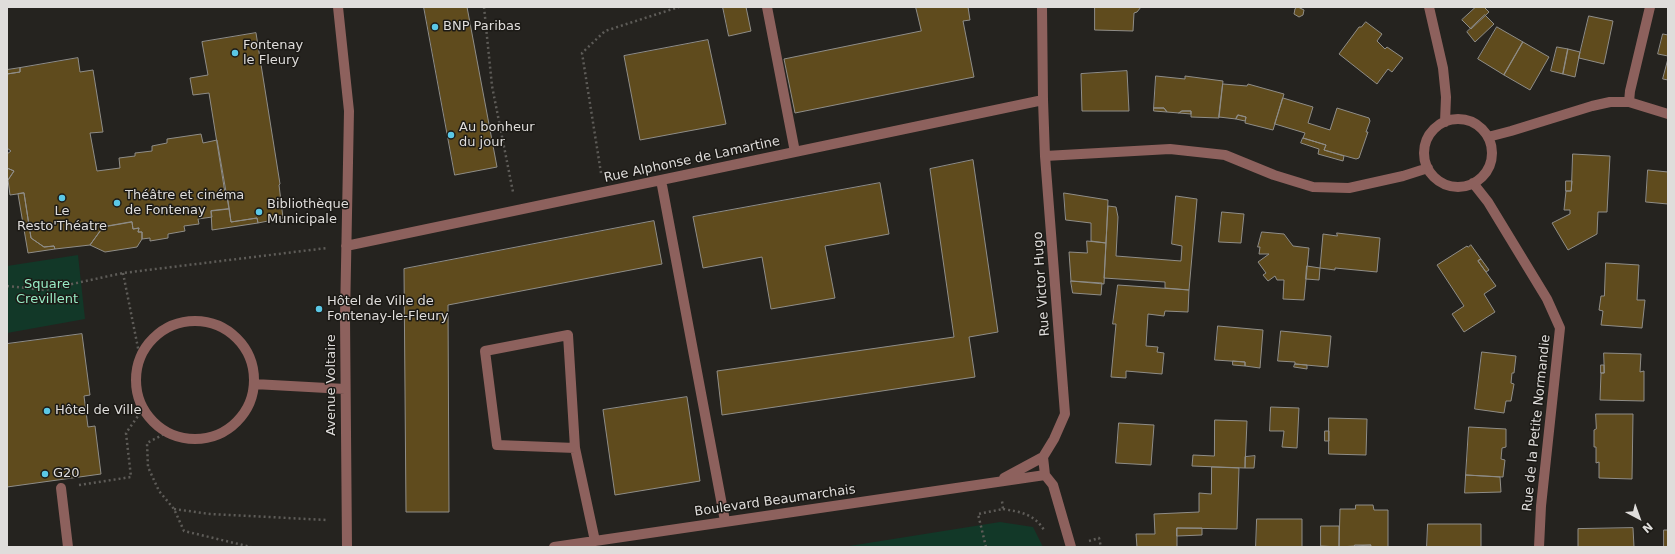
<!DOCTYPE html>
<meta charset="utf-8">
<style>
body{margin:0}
#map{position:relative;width:1675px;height:554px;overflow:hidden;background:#25231f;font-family:"DejaVu Sans",sans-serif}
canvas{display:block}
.frame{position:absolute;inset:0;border:8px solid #dfdddb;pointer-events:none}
.north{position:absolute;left:1619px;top:498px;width:40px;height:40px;-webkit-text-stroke:3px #1c1a16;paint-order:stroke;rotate:139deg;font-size:11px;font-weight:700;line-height:16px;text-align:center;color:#dfdddb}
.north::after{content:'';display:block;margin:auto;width:14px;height:18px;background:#dfdddb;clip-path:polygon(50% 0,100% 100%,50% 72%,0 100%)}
</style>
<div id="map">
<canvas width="1675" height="554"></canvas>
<div class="frame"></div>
<div class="north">N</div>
</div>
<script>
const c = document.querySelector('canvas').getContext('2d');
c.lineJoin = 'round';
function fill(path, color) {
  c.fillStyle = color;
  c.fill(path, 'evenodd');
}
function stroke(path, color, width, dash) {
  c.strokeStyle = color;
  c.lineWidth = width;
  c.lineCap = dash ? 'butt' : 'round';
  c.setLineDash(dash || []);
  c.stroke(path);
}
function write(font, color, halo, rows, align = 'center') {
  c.font = font + ' "DejaVu Sans",sans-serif';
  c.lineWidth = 3;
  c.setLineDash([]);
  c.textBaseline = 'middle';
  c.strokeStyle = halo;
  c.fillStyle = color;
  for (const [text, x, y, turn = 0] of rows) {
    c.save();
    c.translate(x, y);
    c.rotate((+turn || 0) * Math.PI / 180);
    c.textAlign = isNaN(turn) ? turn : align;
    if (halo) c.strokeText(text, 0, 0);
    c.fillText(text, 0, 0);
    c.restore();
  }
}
const green = new Path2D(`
 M 78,255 L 85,319 L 7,333 L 7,266 Z
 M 1000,522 L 1033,527 L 1043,547 L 843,547 Z`);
const building = new Path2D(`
 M 424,7 L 467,7 L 497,167 L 455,175 Z
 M 723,7 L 746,7 L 751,31 L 729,36 Z
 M 916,7 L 968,7 L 970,20 L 963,21 L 974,77 L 795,113 L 784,59 L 921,31 Z
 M 1095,7 L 1141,7 L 1137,12 L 1134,13 L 1133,31 L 1095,30 Z
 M 1298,7 L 1304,10 L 1303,15 L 1299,17 L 1294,14 L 1295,9 Z
 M 1476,7 L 1484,7 L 1489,12 L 1471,29 L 1462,20 Z
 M 1485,15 L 1494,24 L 1475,42 L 1467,32 Z
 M 1589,16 L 1613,21 L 1604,64 L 1579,58 Z
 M 1366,22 L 1382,34 L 1377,41 L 1385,49 L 1387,47 L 1403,58 L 1392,72 L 1388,69 L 1377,84 L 1339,54 L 1359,27 L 1361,27 Z
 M 1497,27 L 1523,42 L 1504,75 L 1478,59 Z
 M 256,33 L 280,184 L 279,185 L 283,218 L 258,223 L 257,218 L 231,222 L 227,193 L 225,193 L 209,93 L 193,95 L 190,78 L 208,75 L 202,42 Z
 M 1663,34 L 1668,35 L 1668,56 L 1658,54 Z
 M 708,40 L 726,124 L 640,140 L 624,56 Z
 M 1523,42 L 1549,57 L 1530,90 L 1504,75 Z
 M 1557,47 L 1568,49 L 1563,74 L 1551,71 Z
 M 1568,49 L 1580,52 L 1575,77 L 1563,74 Z
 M 78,58 L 80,72 L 93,70 L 103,132 L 90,133 L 97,171 L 120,168 L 119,158 L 135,156 L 135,153 L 152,151 L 152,146 L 167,143 L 167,139 L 201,134 L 203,143 L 217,140 L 229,209 L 211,211 L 212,217 L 198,219 L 199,224 L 184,226 L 185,231 L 168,234 L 168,238 L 150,241 L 150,238 L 142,239 L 142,232 L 138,232 L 139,228 L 133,229 L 132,222 L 103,227 L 90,245 L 55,249 L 54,246 L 44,247 L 31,238 L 24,193 L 10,195 L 8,180 L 14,171 L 7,168 L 7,154 L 11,151 L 7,148 L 7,74 L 20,72 L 20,68 Z
 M 1668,59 L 1668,80 L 1663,79 Z
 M 20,68 L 20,72 L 7,74 L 7,70 Z
 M 1127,71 L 1129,111 L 1082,111 L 1081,74 Z
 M 1156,76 L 1185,79 L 1185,76 L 1223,81 L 1219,118 L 1191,117 L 1191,111 L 1182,111 L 1179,113 L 1167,112 L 1164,108 L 1154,108 Z
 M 1223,84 L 1247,86 L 1248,84 L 1284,94 L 1273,130 L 1245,123 L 1246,117 L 1238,115 L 1236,119 L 1219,117 Z
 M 1283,98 L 1313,107 L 1308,123 L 1330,130 L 1337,108 L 1369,118 L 1370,121 L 1366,132 L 1368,132 L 1359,158 L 1356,159 L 1324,150 L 1326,145 L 1303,138 L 1305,133 L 1275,124 Z
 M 1154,108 L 1164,108 L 1167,112 L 1154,111 Z
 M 1182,111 L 1191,111 L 1191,114 L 1179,113 Z
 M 1238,115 L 1246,117 L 1245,121 L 1236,119 Z
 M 1303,138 L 1326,145 L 1324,150 L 1344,156 L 1343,161 L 1318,154 L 1319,149 L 1301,143 Z
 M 1573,154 L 1610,156 L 1607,212 L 1598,212 L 1597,234 L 1568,250 L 1552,223 L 1570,214 L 1570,210 L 1564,210 L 1566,191 L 1571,191 Z
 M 973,160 L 998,332 L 969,337 L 975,377 L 722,415 L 717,371 L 954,337 L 930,169 Z
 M 7,168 L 14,171 L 8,180 L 7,174 Z
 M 1648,170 L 1668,172 L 1668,204 L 1646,202 Z
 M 1566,181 L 1572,181 L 1571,191 L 1566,191 Z
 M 880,183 L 889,234 L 825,246 L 835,298 L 771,309 L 762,257 L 703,268 L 693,217 Z
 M 24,193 L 31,238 L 44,247 L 54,246 L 55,249 L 28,253 L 18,194 Z
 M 1064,193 L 1108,200 L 1106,243 L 1091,241 L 1091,223 L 1066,220 Z
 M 1176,196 L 1197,199 L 1189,290 L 1165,288 L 1165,282 L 1104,278 L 1108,206 L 1116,207 L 1118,217 L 1116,256 L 1181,261 L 1182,246 L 1172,244 Z
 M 229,209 L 231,222 L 257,218 L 258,223 L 212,230 L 211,211 Z
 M 1222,212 L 1244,214 L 1241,243 L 1219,242 Z
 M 654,221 L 662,264 L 448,305 L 449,512 L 406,512 L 404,269 Z
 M 132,222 L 133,229 L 139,228 L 138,232 L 142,232 L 142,239 L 137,247 L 105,252 L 90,245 L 103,227 Z
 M 1262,232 L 1284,234 L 1293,246 L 1309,248 L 1304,300 L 1283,299 L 1284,280 L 1277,280 L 1275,276 L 1268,281 L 1263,275 L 1266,273 L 1258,262 L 1269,254 L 1259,254 L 1260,247 L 1258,247 Z
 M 1337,233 L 1380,238 L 1377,272 L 1335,268 L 1335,270 L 1320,268 L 1323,234 L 1337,236 Z
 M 1087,241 L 1106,243 L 1104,284 L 1071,281 L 1069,252 L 1087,253 Z
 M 1471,245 L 1481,259 L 1478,261 L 1496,286 L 1484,294 L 1495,312 L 1464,332 L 1452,314 L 1464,306 L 1437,265 L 1467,246 L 1468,247 Z
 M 1481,259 L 1489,270 L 1486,272 L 1478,261 Z
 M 1606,263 L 1639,265 L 1637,300 L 1645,300 L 1642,328 L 1601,325 L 1603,311 L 1599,310 L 1601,296 L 1604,296 Z
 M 1307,266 L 1320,268 L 1319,280 L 1306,279 Z
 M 1071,281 L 1102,283 L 1101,295 L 1073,293 Z
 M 1118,285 L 1189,290 L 1188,312 L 1165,311 L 1164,316 L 1148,314 L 1146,346 L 1158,347 L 1157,352 L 1164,353 L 1162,374 L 1126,371 L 1126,378 L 1111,377 L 1116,324 L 1113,324 Z
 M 1218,326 L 1263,330 L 1260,368 L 1245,366 L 1245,362 L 1215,360 Z
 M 1281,331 L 1331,336 L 1328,367 L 1295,364 L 1295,362 L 1278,361 Z
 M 82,334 L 90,395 L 84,396 L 88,427 L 95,426 L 101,474 L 7,487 L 7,344 Z
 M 1482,352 L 1516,356 L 1514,373 L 1512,373 L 1511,383 L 1514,384 L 1511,401 L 1506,401 L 1504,413 L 1475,409 Z
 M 1604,353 L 1641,354 L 1640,372 L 1644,371 L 1644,401 L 1600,400 L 1601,373 L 1604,373 Z
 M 1233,361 L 1245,362 L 1245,366 L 1233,365 Z
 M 1295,364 L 1307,365 L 1307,369 L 1294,367 Z
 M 1601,365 L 1604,365 L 1604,373 L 1601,373 Z
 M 687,397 L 700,481 L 615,495 L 603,410 Z
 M 1271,407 L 1299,408 L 1297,448 L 1282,447 L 1284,431 L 1270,431 Z
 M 1596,414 L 1633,414 L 1632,479 L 1599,478 L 1599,462 L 1596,463 L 1596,447 L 1594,447 L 1594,430 L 1596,429 Z
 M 1329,418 L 1367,419 L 1366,455 L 1329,454 Z
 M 1215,420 L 1247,421 L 1245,468 L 1192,466 L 1193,455 L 1214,456 Z
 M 1119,423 L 1154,425 L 1151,465 L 1116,463 Z
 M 1469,427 L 1506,429 L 1506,447 L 1502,448 L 1501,459 L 1505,460 L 1503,477 L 1466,475 Z
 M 1325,431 L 1329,431 L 1329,441 L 1325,441 Z
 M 1255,456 L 1254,468 L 1245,468 L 1245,457 Z
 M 1212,467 L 1239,468 L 1237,529 L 1177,528 L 1177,547 L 1137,547 L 1136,534 L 1155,534 L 1154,514 L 1199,512 L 1199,493 L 1211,494 Z
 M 1466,475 L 1500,477 L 1501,492 L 1465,493 Z
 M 1356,505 L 1373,505 L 1374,510 L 1388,510 L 1388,547 L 1370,547 L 1371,545 L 1339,547 L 1340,509 L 1355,509 Z
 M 1257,519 L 1302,519 L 1302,547 L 1256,547 Z
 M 1428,524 L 1481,524 L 1481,547 L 1427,547 Z
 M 1321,526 L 1339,526 L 1339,547 L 1321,546 Z
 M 1177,528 L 1202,528 L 1202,535 L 1177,536 Z
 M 1633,528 L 1634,547 L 1578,547 L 1578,529 Z
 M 1664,530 L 1668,530 L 1668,547 L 1664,547 Z
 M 1355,545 L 1371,545 L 1370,547 L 1355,547 Z`);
const path = new Path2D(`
 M 484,7 L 492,86 L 513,192
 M 601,173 L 582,53 L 605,31 L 679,7
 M 123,273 L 140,358
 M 7,286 L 44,290 L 123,273 L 327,248
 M 168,432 L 147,443 L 148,467 L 159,491 L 174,509 L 184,531 L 251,547
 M 79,485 L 131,477 L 126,433 L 143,409
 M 174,509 L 210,514 L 327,520
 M 1003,509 C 1021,512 1034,514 1044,530
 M 1089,541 L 1099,538 L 1101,547
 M 986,547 L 978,514 L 1003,509 L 1002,501`);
const minor = new Path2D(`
 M 338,7 L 349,111 L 345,317 L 347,547
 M 767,7 L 795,152
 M 1042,7 L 1043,100 L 1045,156 L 1065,414 L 1054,439 L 1043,457 L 1045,475 L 1053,485 L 1071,547
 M 1429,7 L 1443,68 L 1446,97 L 1445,122
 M 1629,102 L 1630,91 L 1650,7
 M1424 153a34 34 0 1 1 68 0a34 34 0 1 1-68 0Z
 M 1488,137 L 1511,131 L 1592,106 L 1610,102 L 1629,102 L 1668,114
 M 1045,156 L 1170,149 L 1225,155 L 1274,175 L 1313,187 L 1349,188 L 1403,176 L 1428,168
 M 661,180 L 725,521
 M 1473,183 L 1488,202 L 1547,299 L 1560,328 L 1541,506 L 1539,547
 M 346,246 L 1043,100
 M136 380a59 59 0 1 1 118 0a59 59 0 1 1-118 0Z
 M 254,384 L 345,389
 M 575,448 L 497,445 L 485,351 L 568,335 L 575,448 L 595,541
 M 1004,478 L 1043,457
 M 61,488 L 68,547
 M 554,547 L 1045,475`);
const markers = [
 [435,27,4,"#5bc8e6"],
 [235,53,4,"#5bc8e6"],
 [451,135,4,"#5bc8e6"],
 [62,198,4,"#5bc8e6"],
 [117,203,4,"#5bc8e6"],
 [259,212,4,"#5bc8e6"],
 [319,309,4,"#5bc8e6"],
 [47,411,4,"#5bc8e6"],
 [45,474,4,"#5bc8e6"]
];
const poiNames = [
 ["BNP Paribas",443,27],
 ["Fontenay",243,46],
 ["le Fleury",243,61],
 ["Au bonheur",459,128],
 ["du jour",459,143],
 ["Théâtre et cinéma",125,196],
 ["de Fontenay",125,211],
 ["Bibliothèque",267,205],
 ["Municipale",267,220],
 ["Le",62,212,"center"],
 ["Resto'Théatre",62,227,"center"],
 ["Hôtel de Ville de",327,302],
 ["Fontenay-le-Fleury",327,317],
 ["Hôtel de Ville",55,411],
 ["G20",53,474]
];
const streetNames = [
 ["Rue Alphonse de Lamartine",692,160,-12],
 ["Rue Victor Hugo",1042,284,-94],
 ["Avenue Voltaire",332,385,-90],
 ["Rue de la Petite Normandie",1537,423,-84],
 ["Boulevard Beaumarchais",775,501,-8]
];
const parkNames = [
 ["Square",47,285],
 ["Crevillent",47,300]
];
fill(green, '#123828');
fill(building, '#5f4b1d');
stroke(building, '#8f8d88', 1);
stroke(path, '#5e5c58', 2.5, [2, 3]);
stroke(minor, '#8d615d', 10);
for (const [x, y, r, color] of markers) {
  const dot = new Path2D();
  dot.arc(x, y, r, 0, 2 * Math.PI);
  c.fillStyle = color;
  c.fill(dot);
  stroke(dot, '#1c1a16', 1.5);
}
write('13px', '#dfdddb', '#1c1a16', poiNames, 'left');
write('13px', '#dfdddb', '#1c1a16', streetNames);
write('13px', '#97ebc4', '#1c1a16', parkNames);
</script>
